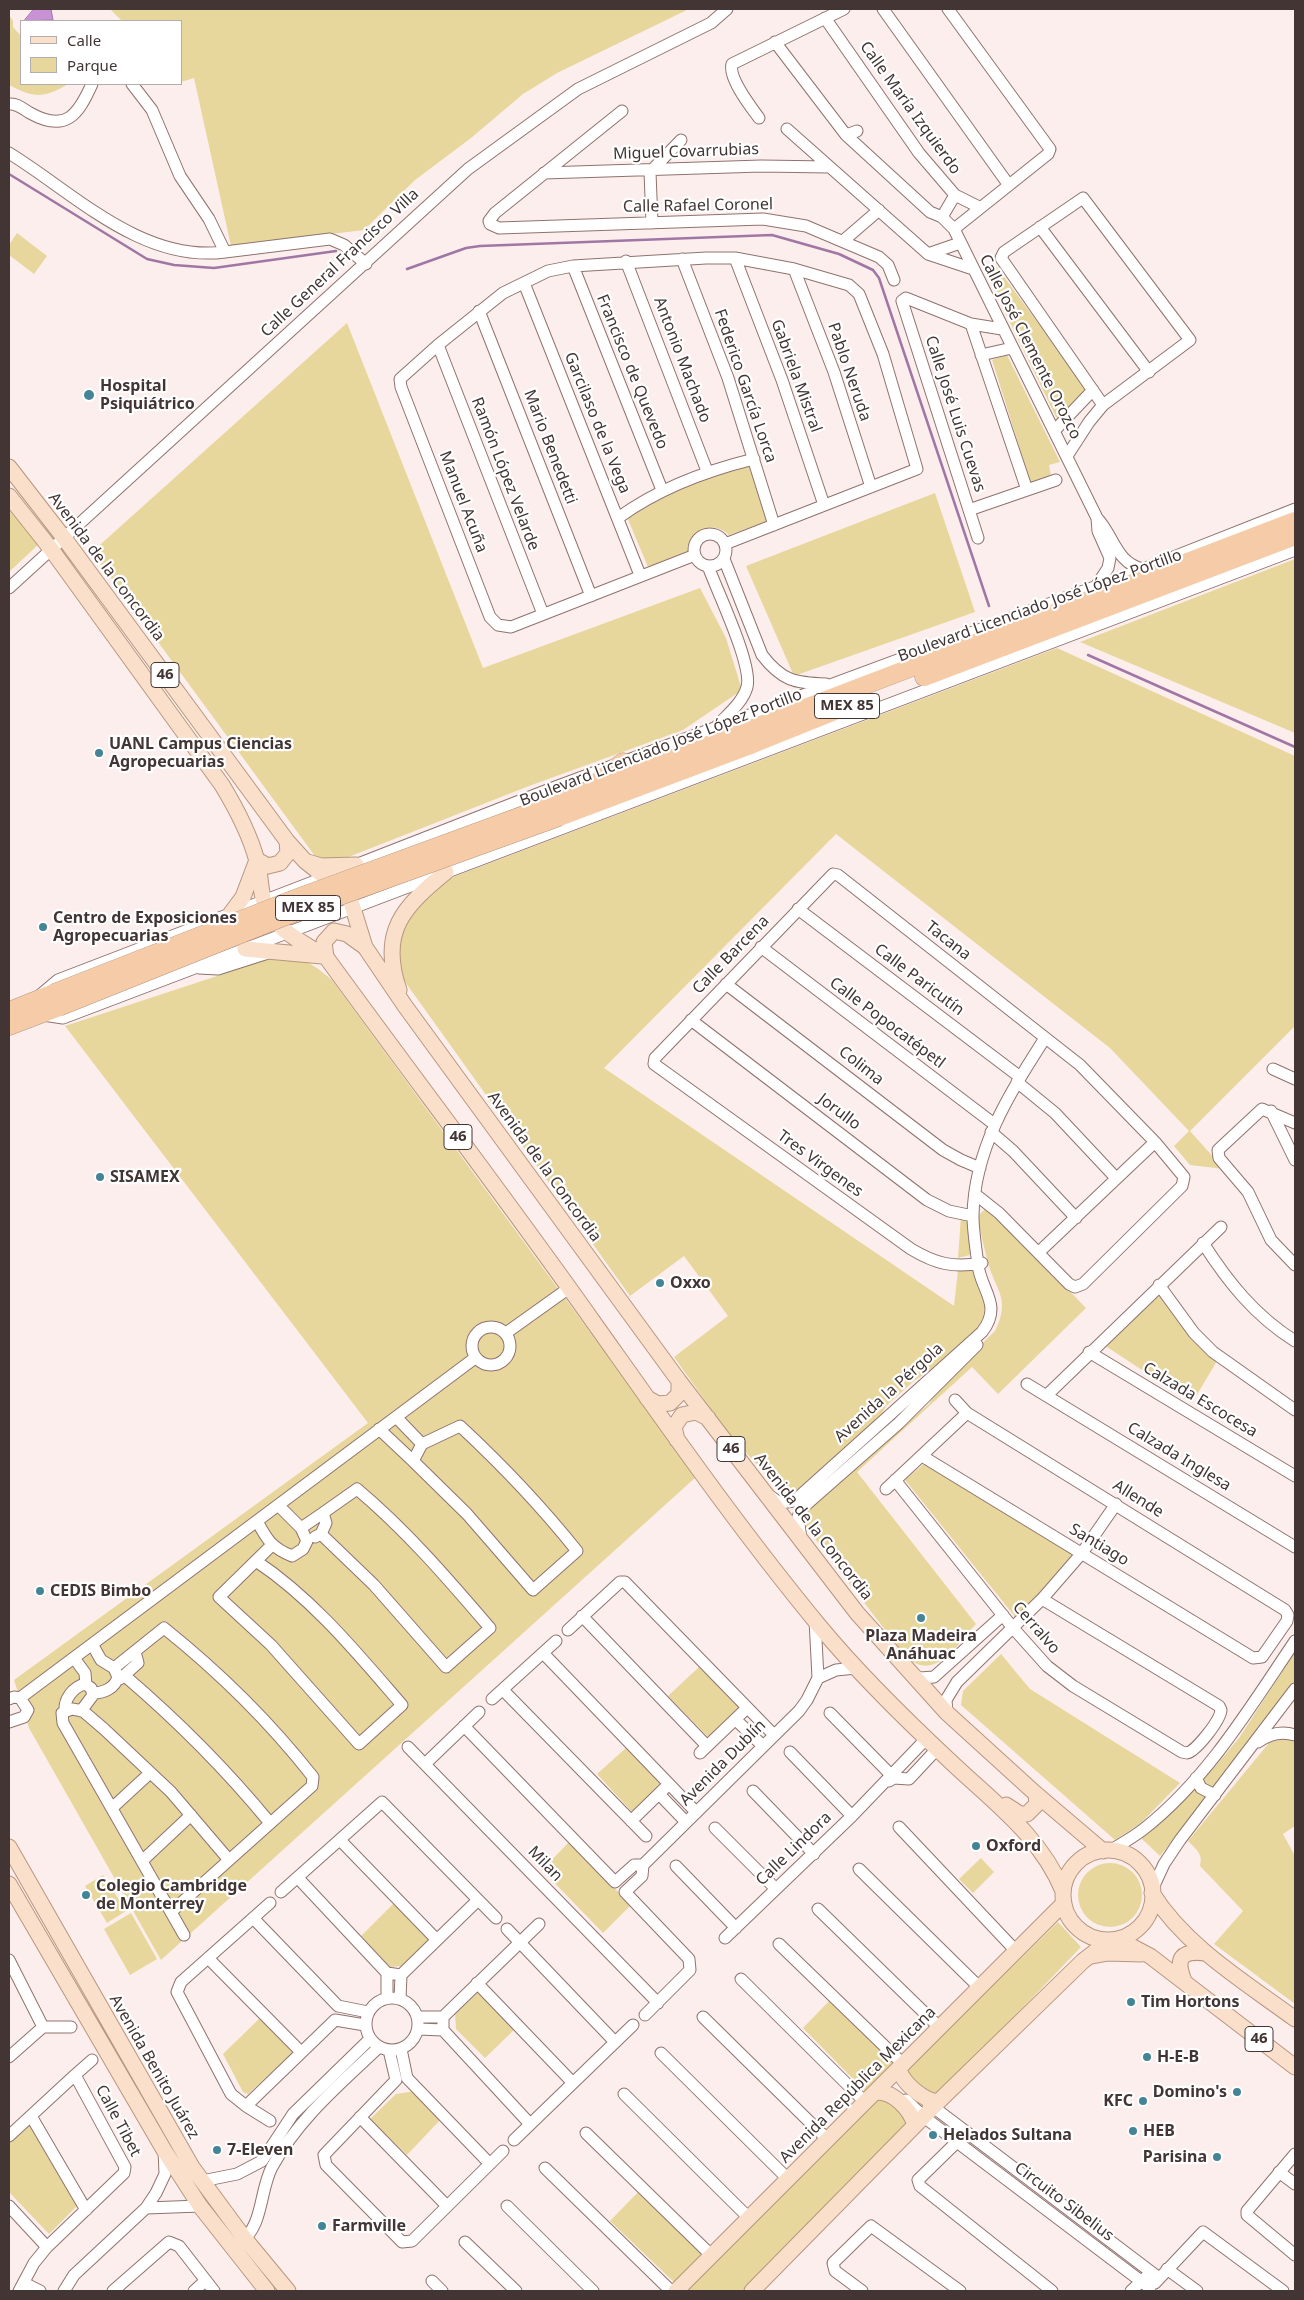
<!DOCTYPE html>
<meta charset="utf-8">
<style>
body{margin:0}
#map{position:relative;width:1304px;height:2300px;overflow:hidden;background:#fceeec;font-family:"Noto Sans",sans-serif}
canvas{display:block}
.frame{position:absolute;inset:0;border:10px solid #423534;pointer-events:none}
.legend{position:absolute;left:20px;top:20px;width:162px;height:65px;box-sizing:border-box;background:#fff;border:1px solid #b3aeae;margin:0;padding:6px 9px;list-style:none;font-size:15px;color:#423534}
.legend li{display:flex;align-items:center;gap:10px;height:25px}
.legend b{width:25px;border:1px solid #b3aeae}
</style>
<div id="map">
<canvas width="1304" height="2300"></canvas>
<div class="frame"></div>
<ul class="legend">
<li><b style="height:6px;background:#fae0cb"></b>Calle</li>
<li><b style="height:14px;background:#e8d79c"></b>Parque</li>
</ul>
</div>
<script>
const c = document.querySelector('canvas').getContext('2d');
c.lineJoin = 'round';
function fill(path, color) {
  c.fillStyle = color;
  c.fill(path, 'evenodd');
}
function stroke(path, color, width, dash) {
  c.strokeStyle = color;
  c.lineWidth = width;
  c.lineCap = dash ? 'butt' : 'round';
  c.setLineDash(dash || []);
  c.stroke(path);
}
function write(font, color, halo, rows, align = 'center') {
  c.font = font + ' "Noto Sans",sans-serif';
  c.lineWidth = 4.5;
  c.setLineDash([]);
  c.textBaseline = 'middle';
  c.strokeStyle = halo;
  c.fillStyle = color;
  for (const [text, x, y, turn = 0] of rows) {
    c.save();
    c.translate(x, y);
    c.rotate((+turn || 0) * Math.PI / 180);
    c.textAlign = isNaN(turn) ? turn : align;
    if (halo) c.strokeText(text, 0, 0);
    c.fillText(text, 0, 0);
    c.restore();
  }
}
const green = new Path2D(`
 M 110,9 L 689,9 L 557,73 L 523,94 L 471,138 L 415,180 L 364,230 L 231,246 L 194,78 L 181,82 L 181,21 L 122,21 Z
 M 9,15 L 13,21 L 13,27 L 21,36 L 21,84 L 68,84 C 43,99 34,98 9,85 Z
 M 17,233 L 47,256 L 34,274 L 9,255 L 9,245 Z
 M 993,262 L 1089,392 L 1057,419 L 984,269 Z
 M 347,323 L 483,668 L 700,588 L 726,638 L 742,690 L 683,730 L 529,786 L 323,867 L 92,552 Z
 M 1007,355 L 1060,462 L 1049,465 L 1051,476 L 1031,484 L 992,360 Z
 M 752,465 L 768,521 L 729,535 C 713,520 692,529 693,551 L 648,567 L 627,517 C 670,491 704,478 752,465 Z
 M 935,493 L 975,612 L 794,676 L 746,566 Z
 M 9,508 L 39,544 L 9,572 Z
 M 1295,559 L 1295,733 L 1080,642 Z
 M 1057,648 L 1295,756 L 1295,1026 L 1190,1131 L 1224,1169 L 1190,1165 L 1174,1146 L 1189,1131 L 1110,1048 L 836,834 L 604,1068 L 954,1306 L 958,1270 L 973,1267 L 988,1301 L 986,1321 L 938,1366 L 915,1380 L 886,1406 L 878,1421 L 803,1490 L 793,1493 L 783,1493 L 728,1433 L 674,1357 L 728,1316 L 684,1256 L 630,1296 L 403,979 C 389,924 412,908 453,877 Z
 M 278,956 C 304,958 312,963 332,980 L 696,1477 L 161,1960 L 29,1728 L 14,1680 L 368,1423 L 65,1026 Z
 M 985,1209 L 990,1209 L 1086,1308 L 998,1394 L 972,1367 L 857,1472 L 976,1624 C 957,1644 936,1683 906,1657 L 802,1522 L 806,1506 L 929,1404 L 945,1379 L 995,1331 C 1011,1299 996,1291 988,1263 C 984,1248 981,1233 977,1217 Z
 M 961,1216 L 967,1220 L 971,1251 L 970,1255 L 958,1258 Z
 M 1160,1293 L 1217,1361 L 1192,1403 L 1104,1345 Z
 M 926,1462 L 1074,1555 L 1065,1568 L 1016,1618 L 905,1480 Z
 M 1295,1652 L 1295,1681 L 1236,1761 L 1212,1788 L 1205,1786 L 1203,1781 L 1239,1738 Z
 M 1001,1654 L 1030,1689 L 1180,1783 L 1141,1823 L 1115,1840 L 961,1705 L 963,1691 Z
 M 699,1667 L 739,1707 L 709,1738 L 668,1696 Z
 M 1282,1739 L 1295,1740 L 1295,1826 L 1283,1834 L 1295,1856 L 1295,2004 L 1214,1944 L 1243,1911 L 1200,1866 C 1203,1854 1197,1850 1188,1841 L 1269,1743 Z
 M 627,1747 L 661,1783 L 632,1812 L 597,1774 Z
 M 1195,1787 L 1207,1798 L 1160,1856 L 1142,1839 L 1142,1835 C 1165,1823 1178,1806 1195,1787 Z
 M 569,1842 L 631,1905 L 603,1933 L 542,1870 Z
 M 981,1858 L 994,1872 L 973,1893 L 959,1879 Z
 M1078 1895a32 32 0 1 1 64 0a32 32 0 1 1-64 0Z
 M 103,1875 L 126,1911 L 107,1923 L 85,1886 Z
 M 394,1903 L 431,1940 L 405,1966 L 390,1967 L 361,1936 Z
 M 131,1913 L 157,1959 L 130,1975 L 104,1929 Z
 M 1058,1922 L 1081,1947 L 937,2097 L 904,2072 Z
 M 479,1991 L 516,2028 L 485,2058 L 456,2029 L 455,2014 Z
 M 831,1999 L 895,2063 L 866,2092 L 803,2028 Z
 M 261,2017 L 295,2051 L 248,2094 L 243,2092 L 223,2054 Z
 M 415,2091 L 442,2118 L 407,2155 L 370,2119 L 396,2094 Z
 M 884,2093 L 915,2118 L 744,2291 L 686,2291 Z
 M 29,2124 L 78,2205 L 49,2234 L 9,2192 L 9,2143 Z
 M 639,2191 L 704,2253 L 675,2283 L 610,2221 Z`);
const water = new Path2D(`
 M 34,9 L 51,9 L 53,20 L 24,21 Z`);
const stream = new Path2D(`
 M 9,174 L 147,259 L 174,265 L 214,268 L 336,251
 M 407,269 L 466,248 L 480,246 L 772,235 L 839,254 L 873,270 L 879,278 L 989,606
 M 1088,655 L 1295,747`);
const minor = new Path2D(`
 M 883,9 L 1008,184
 M 948,9 L 1050,149 L 1048,154 L 954,229
 M 825,18 L 919,153 L 955,195 L 979,207
 M 775,42 L 846,135 L 857,131
 M 132,84 L 152,110 L 180,176 L 209,219 L 225,252 L 330,239 L 344,245 L 366,264
 M 9,104 C 17,103 23,109 30,113 C 66,133 78,115 92,84
 M 622,111 L 495,213 L 489,221 L 490,224 L 499,228 L 763,219 L 806,226 L 879,257 L 888,265 L 894,280
 M 759,118 C 751,107 728,78 732,64 L 844,9
 M 787,129 L 928,254 L 973,269
 M 846,135 L 930,212 L 942,217 L 954,229 L 1097,518 C 1114,536 1116,563 1143,569
 M 9,153 C 74,193 142,263 225,252
 M 544,173 L 761,166 L 829,167
 M 942,217 L 955,195
 M 652,223 L 650,172 L 681,140
 M 1040,227 L 1149,372
 M 843,241 L 879,210
 M 928,254 L 960,243
 M 735,258 L 782,380 L 824,505
 M 682,259 L 728,378 L 774,525
 M 626,261 L 707,471
 M 573,266 L 662,490
 M 794,269 L 834,372 L 871,487
 M 524,283 L 640,575
 M 479,311 L 591,596
 M 971,324 L 1027,490
 M 438,345 L 543,614
 M 981,355 L 1012,348
 M 1055,430 L 1093,390
 M 1067,456 L 1089,422 L 1103,405 L 1190,340 L 1083,198 L 1004,252 L 1001,258 L 1103,405
 M 969,510 L 1056,480
 M 618,518 C 659,488 705,471 754,459
 M694 550a16 16 0 1 1 32 0a16 16 0 1 1-32 0Z
 M 978,538 L 902,301 L 906,298 L 971,324 L 1002,329
 M 695,555 L 511,627 L 498,625 L 490,617 L 401,387 L 400,379 L 438,345 L 503,293 L 548,271 L 573,266 L 706,258 L 735,258 L 794,269 L 849,285 L 859,294 L 883,354 L 917,469 L 725,544
 M 724,559 L 762,655 C 782,681 795,683 826,684
 M 708,566 C 717,591 753,665 747,687 C 743,702 728,714 717,726
 M 1097,585 L 1108,568 L 1110,558 L 1098,531 L 1097,518
 M 9,588 L 468,169 L 578,89 L 711,23 L 727,9
 M 350,867 L 555,787 L 1143,569 L 1295,509
 M 798,909 L 1020,1077
 M 761,947 L 994,1124
 M 199,968 L 218,969 L 268,953
 M 726,984 L 943,1150 L 961,1160 L 980,1168
 M 39,996 L 58,980 L 331,875
 M 43,1015 L 63,1018 L 1295,550
 M 691,1020 L 927,1200 L 949,1211 L 973,1216
 M 1273,1069 L 1295,1079
 M 1017,1082 L 1055,1113 L 1116,1178
 M 1271,1111 L 1295,1160
 M 1295,1123 L 1262,1109 L 1218,1150 L 1219,1158 L 1248,1192 L 1271,1240 L 1295,1265
 M 991,1132 L 1013,1151 L 1076,1218
 M 975,1194 L 999,1213 L 1069,1284 L 1075,1287 L 1083,1284 L 1182,1186 L 1184,1177 L 1155,1142 L 1080,1065 L 838,875 L 833,874 L 655,1058 L 654,1064 L 911,1249 C 936,1264 953,1268 982,1263
 M 1203,1243 C 1228,1282 1255,1316 1295,1341
 M 1039,1252 L 1155,1142
 M 1159,1285 L 1194,1333 L 1213,1352 L 1295,1410
 M472 1346a19 19 0 1 1 38 0a19 19 0 1 1-38 0Z
 M 506,1333 L 569,1288
 M 1089,1352 L 1295,1476
 M 1027,1384 L 1295,1547
 M 1047,1395 L 1221,1227
 M 379,1429 L 413,1461 L 422,1444 L 396,1417
 M 922,1456 L 1253,1658 L 1262,1657 L 1287,1621 L 1288,1615 L 1285,1610 L 967,1413 L 955,1400
 M 413,1461 L 467,1514 L 533,1590 L 577,1551 C 541,1506 502,1465 460,1426 L 422,1444
 M 895,1480 L 1013,1628 L 1047,1666 L 1073,1686 L 1182,1752 L 1187,1753 C 1196,1751 1220,1721 1221,1710 L 1219,1706 L 1042,1599
 M 886,1489 L 967,1413
 M 770,1496 L 780,1503 L 794,1501 L 982,1332 C 1003,1305 981,1291 978,1265 C 976,1249 973,1231 973,1216 C 974,1148 1010,1093 1045,1038
 M 257,1521 C 267,1540 272,1548 292,1556 L 303,1549 L 307,1541 L 301,1528 L 278,1505
 M 301,1528 L 323,1513 L 326,1523 L 321,1534 L 315,1537
 M 321,1534 L 374,1585 L 446,1667 L 490,1628 C 448,1579 407,1531 357,1489 L 323,1513
 M 801,1539 L 798,1517 L 801,1509 L 899,1423 L 977,1345
 M 256,1561 C 313,1599 357,1653 402,1705 L 359,1744 L 271,1645 L 219,1597 L 272,1545
 M 582,1616 L 707,1746
 M 568,1630 L 620,1582 L 625,1582 L 774,1735
 M 92,1644 L 101,1660 L 114,1668 L 118,1677 C 115,1688 104,1693 93,1693
 M 543,1653 L 696,1812
 M 74,1658 L 85,1673 L 86,1685
 M 114,1668 L 164,1628 C 219,1672 269,1721 313,1777 L 312,1786 L 171,1912
 M 912,1674 L 920,1678 L 934,1677 L 1003,1615
 M 125,1676 C 180,1723 224,1767 270,1823
 M 818,1678 L 836,1670 L 856,1668
 M 120,1679 L 138,1663 L 135,1652
 M 503,1690 L 646,1836
 M 20,1698 L 475,1358
 M 9,1699 L 14,1697 L 20,1698 L 28,1710 L 24,1717 L 9,1722
 M 492,1699 L 556,1641
 M 65,1711 C 64,1699 73,1687 85,1684 L 91,1688 L 93,1695 L 81,1711
 M 830,1713 L 894,1778
 M 947,1713 L 946,1700 L 957,1682 L 1042,1599 L 1082,1553 L 1116,1504
 M 736,1720 L 763,1746
 M 464,1726 L 615,1882 L 634,1865 L 643,1865 L 799,1711 L 807,1700 L 818,1678 L 815,1620
 M 1258,1742 C 1269,1734 1282,1731 1295,1735
 M 408,1747 L 658,2003
 M 790,1752 L 852,1816
 M 700,1753 L 747,1708
 M 425,1764 L 479,1712
 M 1196,1778 L 1201,1788 L 1215,1795
 M 889,1781 L 894,1778 L 909,1779 L 937,1749
 M 753,1791 L 814,1854
 M 659,1794 L 686,1822
 M 112,1808 L 150,1773
 M 631,1821 L 669,1784
 M 899,1827 L 1016,1951
 M 715,1828 L 776,1889
 M 340,1840 L 437,1940
 M 1110,1851 C 1122,1843 1134,1837 1145,1828 C 1208,1778 1251,1706 1295,1641
 M 142,1861 L 191,1815
 M 643,1865 L 642,1876 L 625,1892 L 689,1959 L 690,1970 L 645,2015
 M 676,1866 L 736,1928
 M 859,1869 L 980,1988
 M 298,1878 L 387,1973
 M 1152,1890 L 1164,1864 L 1180,1840 L 1295,1689
 M 281,1892 L 382,1802 L 496,1918
 M 270,1903 L 181,1982 L 177,1992 L 231,2094 L 246,2106 L 270,2121
 M 818,1909 L 940,2028
 M 253,1918 L 338,2006
 M 507,1929 L 615,2042
 M 184,1935 L 63,1723 L 62,1713 L 72,1709 L 83,1711 L 104,1729 L 171,1792 L 229,1860
 M 725,1938 L 852,1816 L 926,1739
 M 779,1944 L 904,2065
 M 208,1958 L 301,2052
 M 9,1960 L 43,2027
 M 387,1973 L 401,1975 L 478,1900
 M 741,1979 L 865,2102
 M 477,1983 L 573,2083
 M366 2024a26 26 0 1 1 52 0a26 26 0 1 1-52 0Z
 M 387,1998 L 387,1973
 M 400,1999 L 401,1975
 M 338,2006 L 368,2012
 M 417,2017 L 443,2017
 M 443,2017 L 443,2030 L 530,2124
 M 443,2017 L 539,1924
 M 703,2017 L 828,2140
 M 335,2020 L 365,2025
 M 43,2027 L 71,2027
 M 418,2029 L 443,2030
 M 401,2049 L 407,2078
 M 389,2050 L 396,2080
 M 661,2053 L 788,2179
 M 9,2057 L 43,2027
 M 75,2075 L 92,2060
 M 407,2078 L 490,2164
 M 396,2080 L 324,2155 L 326,2165 L 402,2242 L 412,2241 L 503,2151
 M 624,2094 L 749,2218
 M 906,2100 L 924,2117 L 1150,2288
 M 928,2103 L 1159,2278
 M 246,2106 L 335,2020
 M 31,2116 L 86,2210
 M 360,2117 L 447,2206
 M 586,2133 L 712,2256
 M 9,2136 L 75,2075 L 125,2167 L 124,2173 L 47,2247 L 34,2263 L 19,2291
 M 963,2136 L 918,2180 L 920,2186 L 1052,2291
 M 514,2140 L 633,2025
 M 1295,2154 L 1247,2211 L 1247,2215 L 1295,2255
 M 545,2168 L 671,2291
 M 1279,2172 L 1295,2184
 M 202,2181 L 237,2174 L 262,2161 L 293,2114 L 370,2039
 M 9,2206 L 47,2247
 M 507,2206 L 593,2291
 M 146,2208 L 200,2206
 M 465,2242 L 516,2291
 M 240,2243 C 264,2225 259,2192 272,2167 C 298,2119 340,2084 379,2047
 M 1167,2269 L 1197,2291
 M 432,2281 L 442,2291
 M 24,2283 L 40,2291
 M 1155,2283 L 1203,2232 L 1283,2291
 M 64,2291 L 74,2275 L 146,2208 L 156,2193 L 165,2174 L 164,2150
 M 113,2291 L 169,2242 L 179,2246 L 214,2291
 M 194,2291 L 205,2281
 M 862,2291 L 835,2271 L 833,2263 L 871,2226 L 960,2291
 M 1131,2291 L 1146,2277`);
const major = new Path2D(`
 M 9,467 L 64,538 L 287,841 L 305,861 L 325,877 L 338,882 L 348,892 L 365,947 L 405,1006 L 679,1381 L 857,1613 L 947,1713 L 1036,1794 L 1103,1851
 M 9,496 L 51,549 L 222,785 C 236,808 250,835 257,861 C 262,879 259,900 271,916 C 284,934 307,945 326,957 C 414,1078 505,1197 592,1320 C 666,1424 739,1529 821,1628 C 860,1675 905,1719 950,1761 C 993,1802 1040,1835 1063,1891
 M 308,862 L 321,866 L 356,865
 M 231,913 L 243,897 L 257,860 L 268,866 L 280,863 L 288,853 L 287,841
 M 245,949 L 322,956
 M 326,957 L 324,942 L 334,931 L 347,934 L 365,947
 M 399,990 C 379,932 403,907 446,872
 M 647,1398 L 658,1404 L 670,1403 L 679,1394 L 679,1381
 M 677,1440 L 674,1427 L 682,1415 L 696,1412 L 708,1418
 M 1006,1805 L 1020,1814 L 1027,1814 L 1037,1804 L 1036,1794
 M 9,1847 L 192,2167 L 245,2239 L 288,2291
 M1063 1895a45 45 0 1 1 90 0a45 45 0 1 1-90 0Z
 M 9,1884 L 164,2150 L 200,2206 L 267,2291
 M 1152,1893 C 1186,1947 1245,1982 1295,2019
 M 1118,1939 L 1150,1956 L 1295,2067
 M 1092,1956 L 1108,1953 L 1141,1954
 M 1184,1981 C 1175,1958 1181,1950 1206,1953
 M 899,2070 C 904,2084 923,2100 938,2102
 M 875,2092 C 894,2091 910,2109 915,2125
 M 676,2291 L 1064,1903
 M 752,2291 L 938,2102 L 1083,1961 L 1110,1940`);
const highway = new Path2D(`
 M 924,677 L 1295,536
 M 594,784 L 623,762
 M 554,804 L 1295,521
 M 559,817 L 753,744 L 860,701
 M 9,1011 L 54,993
 M 9,1026 L 59,1007`);
const highwayBridge = new Path2D(`
 M 54,993 L 297,898 L 554,804
 M 59,1007 L 301,910 L 559,817`);
const markers = [
 [89,395,6,"#438496"],
 [99,753,5,"#438496"],
 [43,927,5,"#438496"],
 [100,1177,5,"#438496"],
 [660,1283,5,"#438496"],
 [40,1591,5,"#438496"],
 [921,1618,5,"#438496"],
 [976,1846,5,"#438496"],
 [86,1895,5,"#438496"],
 [1131,2002,5,"#438496"],
 [1147,2057,5,"#438496"],
 [1237,2092,5,"#438496"],
 [1143,2101,5,"#438496"],
 [1133,2131,5,"#438496"],
 [933,2135,5,"#438496"],
 [217,2150,5,"#438496"],
 [1217,2157,5,"#438496"],
 [322,2226,5,"#438496"]
];
const shields = [
 [165,675,28],
 [847,706,65],
 [308,908,65],
 [458,1137,28],
 [731,1449,28],
 [1259,2039,28]
];
const shieldNames = [
 ["46",165,675],
 ["MEX 85",847,706],
 ["MEX 85",308,908],
 ["46",458,1137],
 ["46",731,1449],
 ["46",1259,2039]
];
const streetNames = [
 ["Calle María Izquierdo",910,108,54],
 ["Miguel Covarrubias",686,152,-2],
 ["Calle Rafael Coronel",698,206,-1],
 ["Calle General Francisco Villa",340,263,-43],
 ["Calle José Clemente Orozco",1030,347,63],
 ["Antonio Machado",682,360,69],
 ["Francisco de Quevedo",632,372,68],
 ["Pablo Neruda",849,372,71],
 ["Gabriela Mistral",796,376,70],
 ["Federico García Lorca",745,386,71],
 ["Calle José Luis Cuevas",955,414,72],
 ["Garcilaso de la Vega",597,423,68],
 ["Mario Benedetti",550,447,69],
 ["Ramón López Velarde",505,474,69],
 ["Manuel Acuña",463,502,69],
 ["Avenida de la Concordia",106,567,53],
 ["Boulevard Licenciado José López Portillo",1040,606,-20],
 ["Boulevard Licenciado José López Portillo",661,748,-21],
 ["Tacana",948,941,38],
 ["Calle Barcena",731,955,-46],
 ["Calle Paricutín",919,980,37],
 ["Calle Popocatépetl",887,1023,37],
 ["Colima",861,1066,38],
 ["Jorullo",839,1112,37],
 ["Tres Virgenes",820,1164,36],
 ["Avenida de la Concordia",544,1167,54],
 ["Avenida la Pérgola",889,1393,-42],
 ["Calzada Escocesa",1200,1400,31],
 ["Calzada Inglesa",1179,1457,31],
 ["Allende",1138,1499,32],
 ["Avenida de la Concordia",813,1527,52],
 ["Santiago",1099,1545,31],
 ["Cerralvo",1036,1628,49],
 ["Avenida Dublín",723,1763,-45],
 ["Calle Lindora",794,1849,-44],
 ["Milan",545,1864,46],
 ["Avenida Benito Juárez",154,2067,60],
 ["Avenida República Mexicana",858,2085,-45],
 ["Calle Tibet",118,2121,62],
 ["Circuito Sibelius",1064,2202,37]
];
const poiNames = [
 ["Hospital",100,386],
 ["Psiquiátrico",100,404],
 ["UANL Campus Ciencias",109,744],
 ["Agropecuarias",109,762],
 ["Centro de Exposiciones",53,918],
 ["Agropecuarias",53,936],
 ["SISAMEX",110,1177],
 ["Oxxo",670,1283],
 ["CEDIS Bimbo",50,1591],
 ["Plaza Madeira",921,1636,"center"],
 ["Anáhuac",921,1654,"center"],
 ["Oxford",986,1846],
 ["Colegio Cambridge",96,1886],
 ["de Monterrey",96,1904],
 ["Tim Hortons",1141,2002],
 ["H-E-B",1157,2057],
 ["Domino's",1227,2092,"right"],
 ["KFC",1133,2101,"right"],
 ["HEB",1143,2131],
 ["Helados Sultana",943,2135],
 ["7-Eleven",227,2150],
 ["Parisina",1207,2157,"right"],
 ["Farmville",332,2226]
];
fill(green, '#e8d79c');
fill(water, '#c892d5');
stroke(water, '#a076a5', 1);
stroke(stream, '#a076a5', 2.5);
stroke(minor, '#90726e', 13);
stroke(major, '#b7967f', 17);
stroke(highway, '#b7967f', 19);
stroke(minor, '#fff', 11);
stroke(major, '#fae0cb', 15);
stroke(highway, '#f6cba8', 18);
stroke(highwayBridge, '#b7967f', 19, []);
stroke(highwayBridge, '#f6cba8', 18);
for (const [x, y, r, color] of markers) {
  const dot = new Path2D();
  dot.arc(x, y, r, 0, 2 * Math.PI);
  c.fillStyle = color;
  c.fill(dot);
  stroke(dot, '#fff', 2);
}
for (const [x, y, w] of shields) {
  const box = new Path2D();
  box.roundRect(x - w / 2, y - 12.5, w, 25, 4);
  c.fillStyle = '#fff';
  c.fill(box);
  stroke(box, '#423534', 1);
}
write('bold 15px', '#423534', null, shieldNames);
write('16px', '#423534', '#fff', streetNames);
write('bold 16px', '#423534', '#fff', poiNames, 'left');
</script>
